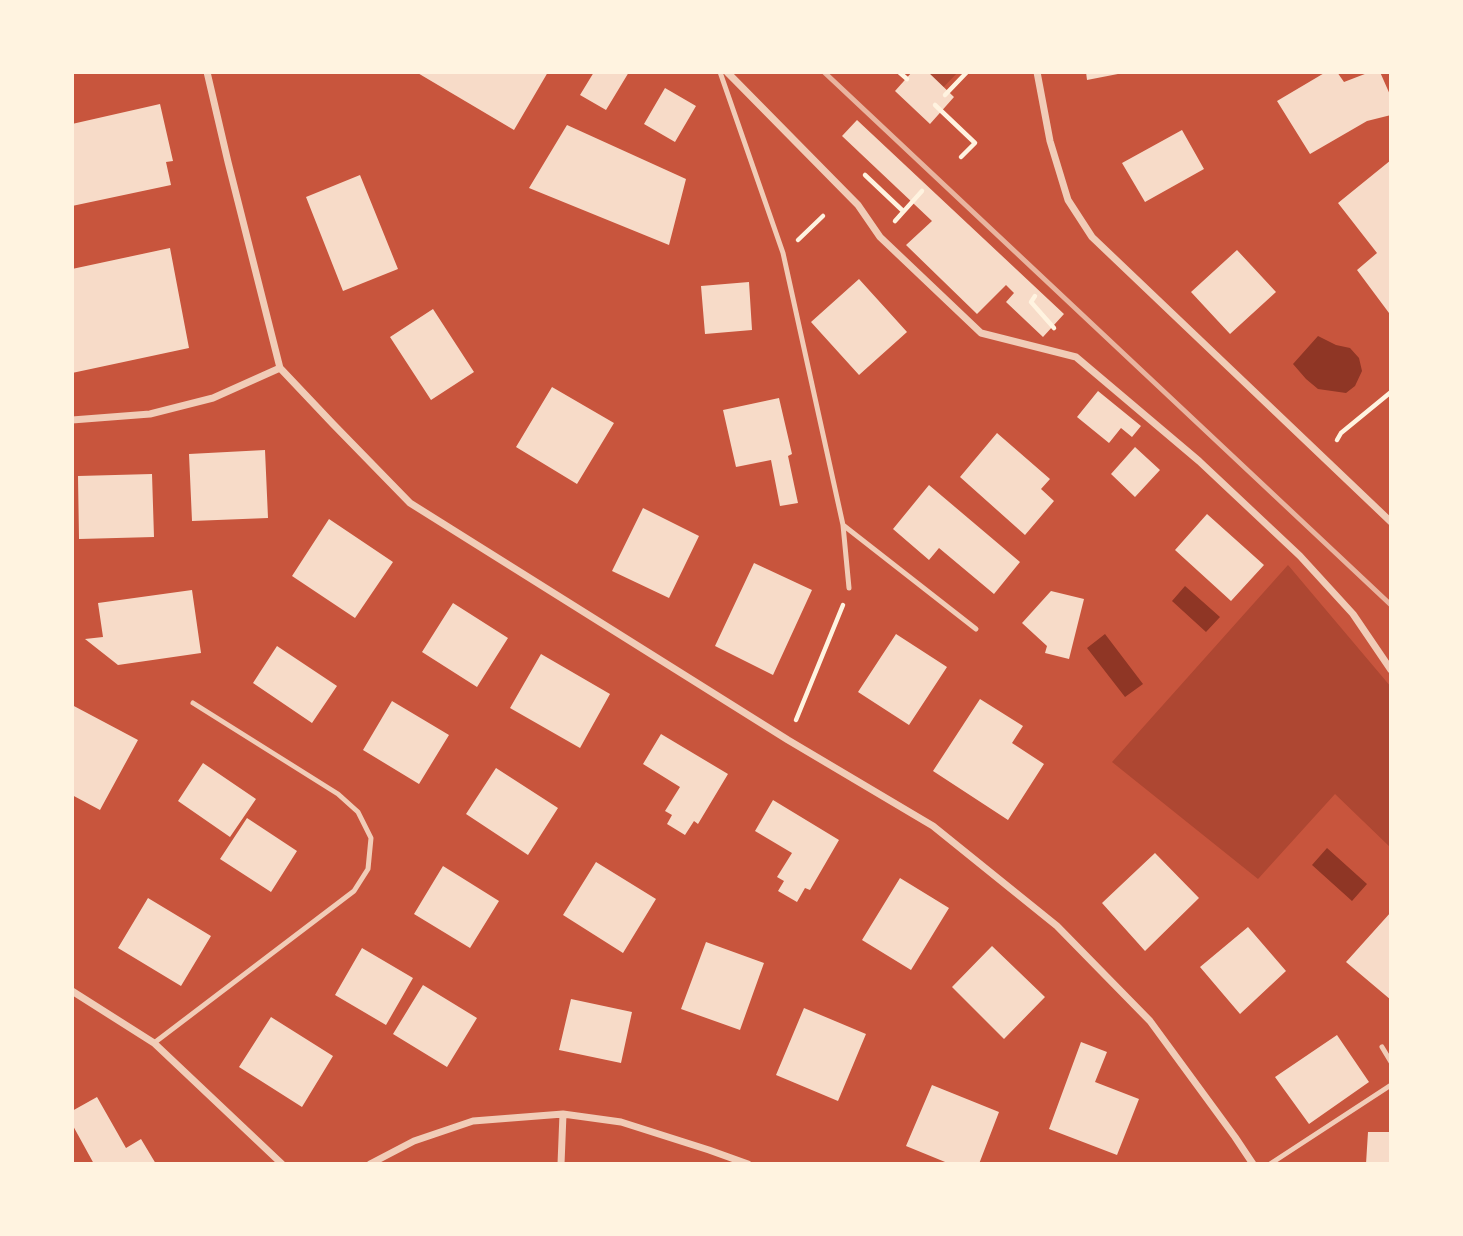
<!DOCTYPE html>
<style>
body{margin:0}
#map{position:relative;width:1463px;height:1236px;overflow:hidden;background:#c8553d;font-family:Lora,serif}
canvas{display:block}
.frame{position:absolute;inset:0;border:74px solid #fff3e0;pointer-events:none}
</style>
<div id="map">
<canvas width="1463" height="1236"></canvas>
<div class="frame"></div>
</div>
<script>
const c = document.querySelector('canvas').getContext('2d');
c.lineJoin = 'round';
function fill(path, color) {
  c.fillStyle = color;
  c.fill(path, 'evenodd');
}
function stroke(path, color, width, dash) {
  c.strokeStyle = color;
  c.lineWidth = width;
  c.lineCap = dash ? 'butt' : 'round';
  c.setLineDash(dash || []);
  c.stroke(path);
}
const green = new Path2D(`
 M 911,72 L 958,72 L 936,95 Z
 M 1288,565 L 1391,687 L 1391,848 L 1335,794 L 1258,879 L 1112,762 Z`);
const water = new Path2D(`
 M 1318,336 L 1336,345 L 1350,348 L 1359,358 L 1362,371 L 1355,386 L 1346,393 L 1318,389 L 1306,379 L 1293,364 Z
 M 1185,586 L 1220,617 L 1206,632 L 1172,601 Z
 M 1105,634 L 1143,684 L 1125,697 L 1087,648 Z
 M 1327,848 L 1367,884 L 1352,901 L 1312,865 Z`);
const building = new Path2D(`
 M 416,72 L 548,72 L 514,130 Z
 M 594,72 L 629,72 L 606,110 L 580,95 Z
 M 912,72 L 928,72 L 954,97 L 930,124 L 895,91 Z
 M 1086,72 L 1123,72 L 1123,73 L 1087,80 Z
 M 1326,72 L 1337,72 L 1344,82 L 1370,72 L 1380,72 L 1391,97 L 1391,115 L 1367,121 L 1310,154 L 1277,101 Z
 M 665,88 L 696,106 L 675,142 L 644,124 Z
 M 160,104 L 173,161 L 166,162 L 171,185 L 72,206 L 72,124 Z
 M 857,120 L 1064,314 L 1043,337 L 1006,302 L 1014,293 L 1006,285 L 977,314 L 906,245 L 932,221 L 842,136 Z
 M 567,125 L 686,179 L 669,245 L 529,188 Z
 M 1182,130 L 1204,169 L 1145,202 L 1122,163 Z
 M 1391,160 L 1391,311 L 1389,313 L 1357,270 L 1377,253 L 1338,203 Z
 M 360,175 L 398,269 L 343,291 L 306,197 Z
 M 170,248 L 189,348 L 72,373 L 72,269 Z
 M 1237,250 L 1276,292 L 1230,334 L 1191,292 Z
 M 859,279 L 907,332 L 859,375 L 811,322 Z
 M 749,282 L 752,330 L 705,334 L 701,286 Z
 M 433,309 L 474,372 L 431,400 L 390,337 Z
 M 552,387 L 614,423 L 577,484 L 516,447 Z
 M 1098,391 L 1141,426 L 1132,437 L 1121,428 L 1109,443 L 1077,417 Z
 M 779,398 L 792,454 L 788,456 L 798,503 L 780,506 L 771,460 L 736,467 L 723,410 Z
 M 997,433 L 1050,479 L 1041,489 L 1054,501 L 1025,535 L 960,477 Z
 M 1135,447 L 1160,470 L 1135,497 L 1111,474 Z
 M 265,450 L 268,518 L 192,521 L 189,454 Z
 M 152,474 L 154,537 L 79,539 L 78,476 Z
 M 929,485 L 1020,562 L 994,594 L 939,548 L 929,560 L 893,529 Z
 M 643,508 L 699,536 L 669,598 L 612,571 Z
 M 1207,514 L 1264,565 L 1231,601 L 1175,550 Z
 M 329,519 L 393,562 L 355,618 L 292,576 Z
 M 754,563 L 812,590 L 773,675 L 715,646 Z
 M 192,590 L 201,653 L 118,665 L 85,639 L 103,637 L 98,603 Z
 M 1051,591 L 1084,599 L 1069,659 L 1045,653 L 1047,646 L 1022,623 Z
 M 453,603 L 508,638 L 477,687 L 422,652 Z
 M 896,634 L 947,667 L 909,725 L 858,692 Z
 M 277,646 L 337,686 L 312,723 L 253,683 Z
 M 541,654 L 610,694 L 580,748 L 510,708 Z
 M 980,699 L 1023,726 L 1012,743 L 1044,764 L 1008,820 L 933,771 Z
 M 392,701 L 449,735 L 419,784 L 363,750 Z
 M 72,705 L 138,740 L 100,810 L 72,795 Z
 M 661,734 L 728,774 L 698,824 L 694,821 L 685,835 L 667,824 L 672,815 L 665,811 L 680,787 L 643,764 Z
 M 203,763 L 256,799 L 230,837 L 178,801 Z
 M 496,768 L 558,808 L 528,855 L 466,814 Z
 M 773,800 L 839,840 L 810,890 L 805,888 L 797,902 L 778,891 L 784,881 L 777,877 L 792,853 L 755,831 Z
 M 247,818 L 297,851 L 271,892 L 220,859 Z
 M 1155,853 L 1199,898 L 1145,951 L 1102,903 Z
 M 596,862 L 656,899 L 623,953 L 563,915 Z
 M 443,866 L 499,901 L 470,948 L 414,914 Z
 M 900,878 L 949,908 L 911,970 L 862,940 Z
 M 148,898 L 211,936 L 181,986 L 118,948 Z
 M 1391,912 L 1391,1000 L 1346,962 Z
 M 1248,927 L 1286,971 L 1240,1014 L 1200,967 Z
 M 706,942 L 764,963 L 740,1030 L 681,1009 Z
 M 992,946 L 1045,997 L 1004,1039 L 952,987 Z
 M 362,948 L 413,978 L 386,1025 L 335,995 Z
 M 423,985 L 477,1018 L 447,1067 L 393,1034 Z
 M 571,999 L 632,1012 L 621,1063 L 559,1050 Z
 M 804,1008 L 866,1034 L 838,1101 L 776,1075 Z
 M 271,1017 L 333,1056 L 302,1107 L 239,1067 Z
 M 1337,1035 L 1369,1082 L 1309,1124 L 1275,1077 Z
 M 1081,1042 L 1107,1052 L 1095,1082 L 1139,1099 L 1117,1155 L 1049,1129 Z
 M 932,1085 L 999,1112 L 979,1164 L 950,1164 L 906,1146 Z
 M 97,1097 L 126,1148 L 141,1139 L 156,1164 L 94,1164 L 72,1124 L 72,1111 Z
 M 1368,1132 L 1391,1132 L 1391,1164 L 1366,1164 Z`);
const path = new Path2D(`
 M 899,72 L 907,79
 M 945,95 L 967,72
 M 935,105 L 975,143 L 961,157
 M 865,175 L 903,211
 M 895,221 L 922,191
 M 798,240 L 823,216
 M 1035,296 L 1031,302 L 1054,328
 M 1337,440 L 1341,433 L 1391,392
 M 796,720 L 843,605`);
const service = new Path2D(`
 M 720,72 L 783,253 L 843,525 L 849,588
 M 843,525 L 976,629
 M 154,1043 L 354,891 L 368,869 L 371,838 L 358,812 L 338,794 L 193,703
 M 1382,1047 L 1391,1062
 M 1270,1164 L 1391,1085`);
const minor = new Path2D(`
 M 207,72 L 228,162 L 280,368 L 333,424 L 410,503 L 788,740 L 933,826 L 1057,926 L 1150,1021 L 1235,1137 L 1253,1164
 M 727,72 L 858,205 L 880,237 L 981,333 L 1076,357 L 1199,461 L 1300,556 L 1353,614 L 1391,670
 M 1037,72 L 1050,141 L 1068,200 L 1092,237 L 1391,522
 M 72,420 L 150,414 L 213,398 L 280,368
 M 72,991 L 154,1043 L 282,1164
 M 370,1164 L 414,1141 L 473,1121 L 563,1114 L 621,1122 L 709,1150 L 748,1164
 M 561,1164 L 563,1114`);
const rail = new Path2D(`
 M 824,72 L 1391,605`);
fill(green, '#ae4732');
fill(water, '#8f3625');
fill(building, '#f7dbc8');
stroke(path, '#fff3e0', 4.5);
stroke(service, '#f1ccb7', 5);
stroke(minor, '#f1ccb7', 7);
stroke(rail, '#e9b49f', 5);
</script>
